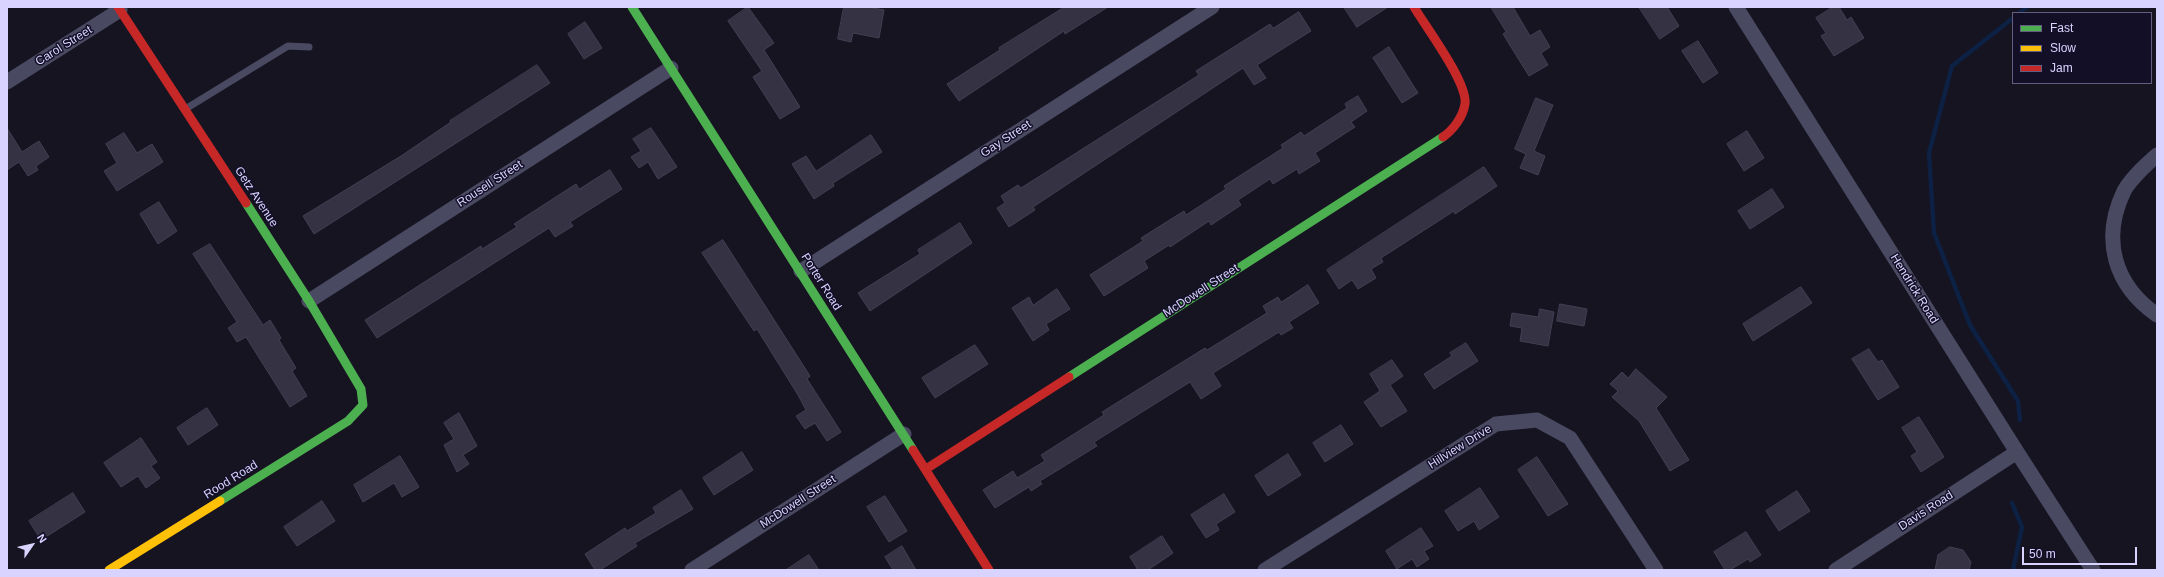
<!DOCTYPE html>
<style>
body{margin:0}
#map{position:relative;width:2164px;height:577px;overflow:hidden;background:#161421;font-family:Arial,sans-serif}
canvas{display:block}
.frame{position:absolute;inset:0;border:8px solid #d9d4ff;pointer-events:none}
.legend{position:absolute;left:2012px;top:12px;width:140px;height:72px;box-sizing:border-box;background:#130f26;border:1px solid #625e7d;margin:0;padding:5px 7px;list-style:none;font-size:12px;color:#d9d4ff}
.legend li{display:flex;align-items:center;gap:8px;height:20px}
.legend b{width:20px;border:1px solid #625e7d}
.north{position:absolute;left:12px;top:525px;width:40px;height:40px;-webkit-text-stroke:3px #130f26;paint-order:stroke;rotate:56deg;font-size:11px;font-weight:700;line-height:16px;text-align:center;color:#d9d4ff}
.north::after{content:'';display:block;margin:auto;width:14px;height:18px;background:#d9d4ff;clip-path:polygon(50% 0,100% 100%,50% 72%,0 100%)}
.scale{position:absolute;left:2022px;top:547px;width:115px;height:18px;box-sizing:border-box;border:2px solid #d9d4ff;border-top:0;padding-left:5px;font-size:12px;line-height:14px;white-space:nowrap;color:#d9d4ff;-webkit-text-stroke:3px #130f26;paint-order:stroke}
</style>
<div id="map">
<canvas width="2164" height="577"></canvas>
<div class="frame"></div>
<ul class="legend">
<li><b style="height:5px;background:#4caf50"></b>Fast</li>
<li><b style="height:5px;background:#ffc107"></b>Slow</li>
<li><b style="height:5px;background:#c62828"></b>Jam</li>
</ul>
<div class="north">N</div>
<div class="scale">50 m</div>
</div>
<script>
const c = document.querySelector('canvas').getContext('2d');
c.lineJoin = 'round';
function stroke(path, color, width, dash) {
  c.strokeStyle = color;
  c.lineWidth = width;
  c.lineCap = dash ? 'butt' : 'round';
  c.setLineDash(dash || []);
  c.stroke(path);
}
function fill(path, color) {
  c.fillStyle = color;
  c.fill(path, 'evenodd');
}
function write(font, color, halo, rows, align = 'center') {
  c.font = font + ' Arial,sans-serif';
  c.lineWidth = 3;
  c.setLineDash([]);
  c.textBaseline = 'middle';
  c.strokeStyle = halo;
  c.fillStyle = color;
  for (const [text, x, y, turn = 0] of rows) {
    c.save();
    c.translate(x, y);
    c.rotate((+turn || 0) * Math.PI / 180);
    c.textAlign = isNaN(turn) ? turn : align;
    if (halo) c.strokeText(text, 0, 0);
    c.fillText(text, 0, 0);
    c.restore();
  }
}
const stream = new Path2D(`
 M 2019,13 L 2027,7
 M 2013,18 L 1952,66 L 1929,153 L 1934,233 L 1970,325 L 2018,401 L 2020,420
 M 2012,503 L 2022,527 L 2013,570`);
const building = new Path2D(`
 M 748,7 L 774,43 L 764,50 L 800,107 L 780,119 L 753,77 L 762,71 L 728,21 Z
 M 844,7 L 868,7 L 884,10 L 879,38 L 853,33 L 851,42 L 838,39 Z
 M 1065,7 L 1108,7 L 1065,34 L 1064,31 L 959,101 L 947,84 L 1000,50 L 999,48 Z
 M 1344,7 L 1388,7 L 1357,27 Z
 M 1491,7 L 1513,7 L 1530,36 L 1540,30 L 1550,47 L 1541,53 L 1548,65 L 1529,76 L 1503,34 L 1506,32 Z
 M 1639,7 L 1667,7 L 1679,26 L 1660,39 Z
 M 1833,7 L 1839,7 L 1847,20 L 1851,17 L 1864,38 L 1834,56 L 1821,36 L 1826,33 L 1816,18 Z
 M 1299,12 L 1311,31 L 1257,65 L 1266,78 L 1254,85 L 1243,68 L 1033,207 L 1035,210 L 1009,227 L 997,208 L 1005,203 L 1001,196 L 1018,185 L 1021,188 L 1199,75 L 1196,71 L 1270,24 L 1273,28 Z
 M 585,22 L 602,48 L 584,59 L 568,34 Z
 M 1698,41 L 1718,73 L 1703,83 L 1682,51 Z
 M 1389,47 L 1418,93 L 1402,103 L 1373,58 Z
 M 537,65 L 550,83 L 314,234 L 303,216 L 401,156 L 451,122 L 450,121 Z
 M 1358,96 L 1367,111 L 1351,122 L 1355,127 L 1315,153 L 1320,161 L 1299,174 L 1297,169 L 1273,184 L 1270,179 L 1238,200 L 1241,205 L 1211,225 L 1209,221 L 1170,247 L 1169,245 L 1144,261 L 1148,268 L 1104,296 L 1090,275 L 1143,241 L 1141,238 L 1184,211 L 1186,215 L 1226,189 L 1224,186 L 1283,148 L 1281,145 L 1301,132 L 1304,136 L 1347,108 L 1345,104 Z
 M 1536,98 L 1553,105 L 1534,151 L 1545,156 L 1538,175 L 1520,168 L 1526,154 L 1515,149 Z
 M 7,128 L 22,152 L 39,141 L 49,157 L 36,166 L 38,170 L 28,176 L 19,162 L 7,170 Z
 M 651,128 L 677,167 L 658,179 L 648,162 L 639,168 L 631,157 L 641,151 L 633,139 Z
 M 1747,131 L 1764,158 L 1744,171 L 1727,144 Z
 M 124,133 L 137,153 L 152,144 L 163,162 L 117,191 L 104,171 L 117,163 L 106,144 Z
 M 871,135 L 882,152 L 833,183 L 834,186 L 814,199 L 792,164 L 806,156 L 816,171 Z
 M 1484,167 L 1497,186 L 1455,214 L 1454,211 L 1381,258 L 1383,262 L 1371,269 L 1376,278 L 1358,289 L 1352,280 L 1339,289 L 1327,270 Z
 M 610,170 L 622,189 L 570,222 L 573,226 L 555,237 L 549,228 L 377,338 L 365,320 L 481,246 L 482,249 L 517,227 L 514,224 L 576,184 L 579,189 Z
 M 1772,189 L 1784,207 L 1750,229 L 1738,211 Z
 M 159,202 L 177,231 L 158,244 L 140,214 Z
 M 960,223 L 972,243 L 870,311 L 858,293 L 920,254 L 918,250 Z
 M 723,240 L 810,376 L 807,379 L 841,432 L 827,441 L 815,423 L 805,429 L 796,416 L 806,410 L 798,395 L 757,329 L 754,331 L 702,253 Z
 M 210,244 L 263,325 L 270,320 L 281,338 L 279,340 L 296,368 L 292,371 L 307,396 L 290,407 L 246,337 L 237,342 L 228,328 L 237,322 L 193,254 Z
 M 1308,285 L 1319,303 L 1289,322 L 1293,328 L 1281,335 L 1279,332 L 1213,373 L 1221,386 L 1201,399 L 1190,382 L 1094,442 L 1097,446 L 1040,481 L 1042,484 L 1031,491 L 1029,487 L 995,508 L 983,490 L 1013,471 L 1017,478 L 1045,461 L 1041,455 L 1104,415 L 1102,412 L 1205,348 L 1207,350 L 1267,313 L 1263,306 L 1278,297 L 1281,302 Z
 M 1801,287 L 1812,303 L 1753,341 L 1743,324 Z
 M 1057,289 L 1070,309 L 1046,324 L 1049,330 L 1033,341 L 1012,308 L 1029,297 L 1033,305 Z
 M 1560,304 L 1587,309 L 1584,326 L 1557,321 Z
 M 1540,309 L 1554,312 L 1548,346 L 1520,341 L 1522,328 L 1510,326 L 1512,313 L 1538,317 Z
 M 1466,343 L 1478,361 L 1434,389 L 1424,374 L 1452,356 L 1450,353 Z
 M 975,345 L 988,364 L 935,398 L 922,378 Z
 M 1869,349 L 1878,362 L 1882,360 L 1899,387 L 1878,400 L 1852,359 Z
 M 1392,360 L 1403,376 L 1390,385 L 1407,411 L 1381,427 L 1364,402 L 1380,391 L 1370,374 Z
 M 1636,369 L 1667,397 L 1656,408 L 1689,460 L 1670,471 L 1639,421 L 1612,397 L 1618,391 L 1610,384 L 1622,372 L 1628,378 Z
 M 207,408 L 218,425 L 188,445 L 177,428 Z
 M 459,413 L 477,446 L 463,455 L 469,464 L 457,472 L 444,445 L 454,439 L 444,423 Z
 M 1919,417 L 1944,457 L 1921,472 L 1911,456 L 1917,452 L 1902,428 Z
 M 1341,425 L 1353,444 L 1325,462 L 1313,443 Z
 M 141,438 L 157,462 L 151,466 L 160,478 L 146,488 L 138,476 L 121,487 L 104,463 Z
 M 742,452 L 753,470 L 714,495 L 703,478 Z
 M 1288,454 L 1301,475 L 1268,496 L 1255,476 Z
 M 400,456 L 419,487 L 402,497 L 394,483 L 363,502 L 354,485 Z
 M 1537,457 L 1568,504 L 1548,516 L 1518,470 Z
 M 1480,488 L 1499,517 L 1479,530 L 1474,521 L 1458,531 L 1445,511 Z
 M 681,490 L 693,509 L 635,543 L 637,546 L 600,570 L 595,570 L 585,554 L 625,528 L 627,531 L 656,513 L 653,508 Z
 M 1797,491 L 1810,511 L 1779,531 L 1766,511 Z
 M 73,493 L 85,512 L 41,540 L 29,521 Z
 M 1224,494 L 1235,512 L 1216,524 L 1219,530 L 1206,538 L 1191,515 Z
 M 885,496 L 907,531 L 889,542 L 867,507 Z
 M 322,501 L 335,521 L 297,546 L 284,527 Z
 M 1421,528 L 1433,546 L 1424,551 L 1429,559 L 1417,567 L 1412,559 L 1397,569 L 1386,551 Z
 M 1746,532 L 1761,555 L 1750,562 L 1748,559 L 1730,570 L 1725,570 L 1714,552 Z
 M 1162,536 L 1173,553 L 1148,570 L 1138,570 L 1130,557 Z
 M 902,546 L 916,570 L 893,570 L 885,557 Z
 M 1950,547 L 1963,550 L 1971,562 L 1969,570 L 1935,570 L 1938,555 Z
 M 809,555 L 819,570 L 786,570 Z`);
const lane = new Path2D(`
 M 187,108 L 288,46 L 309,47`);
const street = new Path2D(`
 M 1736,7 L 2017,452 L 2093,570
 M 7,82 L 120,10
 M 2157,155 C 2146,165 2131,178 2124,191 C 2101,239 2114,285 2157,315
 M 801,271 L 1212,7
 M 309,301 L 671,68
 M 692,570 L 904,434
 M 1265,570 L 1496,424 L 1537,420 L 1570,438 L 1656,570
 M 1836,570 L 2017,452`);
const fast = new Path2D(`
 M 632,7 L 913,450
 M 1069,377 L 1443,137
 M 220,501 L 348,421 L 363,405 L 361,389 L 309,301 L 246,203`);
const slow = new Path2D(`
 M 109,570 L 220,501`);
const jam = new Path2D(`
 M 118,7 L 246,203
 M 1414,7 C 1426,27 1468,83 1465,104 C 1463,117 1453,130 1443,137
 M 913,450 L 989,570
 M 926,469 L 1069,377`);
const streetNames = [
 ["Carol Street",64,46,-32],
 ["Gay Street",1006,139,-33],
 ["Rousell Street",490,184,-33],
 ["Getz Avenue",256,197,57],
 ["Porter Road",821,282,58],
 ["Hendrick Road",1914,289,58],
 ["McDowell Street",1201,291,-33],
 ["Hillview Drive",1460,447,-32],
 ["Rood Road",231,480,-32],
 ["McDowell Street",798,502,-33],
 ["Davis Road",1926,511,-33]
];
stroke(stream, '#0d2144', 4.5);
fill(building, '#343243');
stroke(building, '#433f54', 1);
stroke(lane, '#4a4962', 7);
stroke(street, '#4a4962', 15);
stroke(fast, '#4caf50', 9);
stroke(slow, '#ffc107', 9);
stroke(jam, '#c62828', 9);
write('12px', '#d9d4ff', '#130f26', streetNames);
</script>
